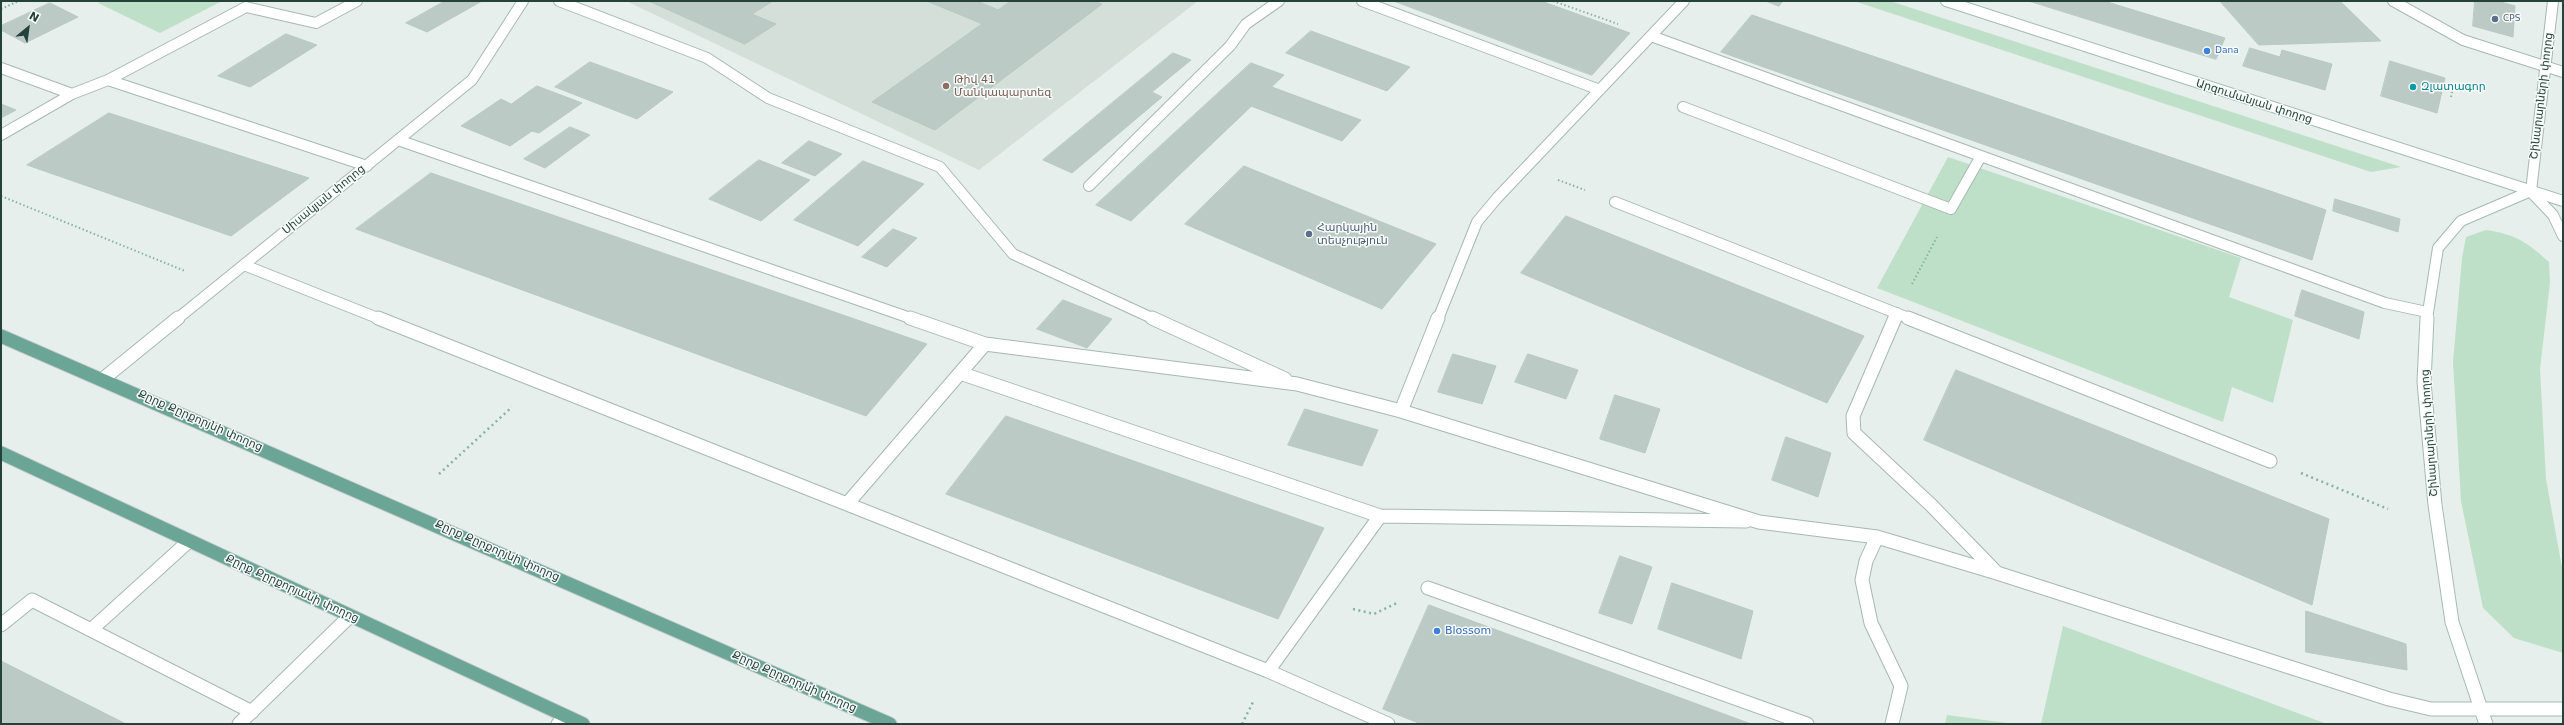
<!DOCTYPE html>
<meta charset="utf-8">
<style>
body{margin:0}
#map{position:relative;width:2564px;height:725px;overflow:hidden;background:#e6efeb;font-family:"DejaVu Sans",sans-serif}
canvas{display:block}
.frame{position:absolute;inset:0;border:2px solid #24423a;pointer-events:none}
.north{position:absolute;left:8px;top:8px;width:40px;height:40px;-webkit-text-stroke:3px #f7fbf9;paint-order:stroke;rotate:29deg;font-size:11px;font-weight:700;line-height:16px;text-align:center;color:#24423a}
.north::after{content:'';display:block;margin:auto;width:14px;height:18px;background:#24423a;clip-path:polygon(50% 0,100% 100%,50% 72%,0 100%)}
</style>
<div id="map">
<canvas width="2564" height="725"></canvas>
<div class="frame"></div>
<div class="north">N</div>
</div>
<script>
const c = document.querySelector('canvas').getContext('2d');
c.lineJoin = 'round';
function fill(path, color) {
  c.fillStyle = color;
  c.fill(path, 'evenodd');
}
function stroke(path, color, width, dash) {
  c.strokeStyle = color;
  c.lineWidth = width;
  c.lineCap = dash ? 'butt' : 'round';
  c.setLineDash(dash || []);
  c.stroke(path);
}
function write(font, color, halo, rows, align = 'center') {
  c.font = font + ' "DejaVu Sans","Noto Sans Armenian",sans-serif';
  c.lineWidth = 3;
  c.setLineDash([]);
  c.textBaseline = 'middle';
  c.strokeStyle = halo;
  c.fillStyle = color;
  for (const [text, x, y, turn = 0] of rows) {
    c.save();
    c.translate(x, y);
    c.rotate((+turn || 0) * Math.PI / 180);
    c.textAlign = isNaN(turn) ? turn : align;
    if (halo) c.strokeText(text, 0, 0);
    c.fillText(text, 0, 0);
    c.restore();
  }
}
const built = new Path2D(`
 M 626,1 L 1198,1 L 979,170 Z`);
const green = new Path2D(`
 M 102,1 L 222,1 L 160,33 L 98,3 Z
 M 1854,1 L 1890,1 L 2401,167 L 2371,172 Z
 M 1948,157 L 2241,258 L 2229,297 L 2293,320 L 2273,403 L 2232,387 L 2223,422 L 1877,288 Z
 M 2486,230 C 2515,234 2527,242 2549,262 L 2550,283 L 2540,369 L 2546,479 L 2563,573 L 2563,653 L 2514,638 L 2483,608 L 2461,501 L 2453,362 L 2462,258 L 2466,237 Z
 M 2063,626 L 2327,724 L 2041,724 Z
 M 1947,715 L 2015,724 L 1945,724 Z`);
const building = new Path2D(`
 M 445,1 L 482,1 L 427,32 L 406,23 Z
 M 649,1 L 773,1 L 752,14 L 776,24 L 745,44 Z
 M 927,1 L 977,1 L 998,10 L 1011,1 L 1094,1 L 1102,4 L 935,130 L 872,102 L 982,24 Z
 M 1394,1 L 1541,1 L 1630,33 L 1592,75 Z
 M 1766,1 L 1783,1 L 1779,6 Z
 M 2029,1 L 2104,1 L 2225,38 L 2216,59 Z
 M 2220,1 L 2340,1 L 2381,41 L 2259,45 Z
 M 2475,1 L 2497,1 L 2515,6 L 2513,37 L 2473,26 Z
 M 50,3 L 78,17 L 25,43 L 1,30 L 1,26 Z
 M 1752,15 L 2326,210 L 2312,260 L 1721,52 Z
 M 1311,31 L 1410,67 L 1387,91 L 1286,53 Z
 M 286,34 L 317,45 L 250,87 L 218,76 Z
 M 2250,48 L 2280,57 L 2282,50 L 2332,64 L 2325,90 L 2243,66 Z
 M 1173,53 L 1191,60 L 1152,92 L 1162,97 L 1072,173 L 1043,160 Z
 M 2390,61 L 2445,78 L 2437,113 L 2381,96 Z
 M 590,62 L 673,92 L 637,119 L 555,87 Z
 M 1251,63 L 1284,75 L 1131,221 L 1096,205 Z
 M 537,86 L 582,103 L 539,133 L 532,131 L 510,146 L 461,126 L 501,99 L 511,104 Z
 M 1272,87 L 1361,120 L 1342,141 L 1251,106 Z
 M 1,104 L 16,110 L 1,118 Z
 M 109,113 L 275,167 L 309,178 L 231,236 L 27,165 Z
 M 570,127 L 590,135 L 545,168 L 524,159 Z
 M 809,141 L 842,154 L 815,176 L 782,163 Z
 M 759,160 L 810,180 L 761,221 L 709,199 Z
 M 863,161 L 924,184 L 858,246 L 794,220 Z
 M 1244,166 L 1337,204 L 1436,244 L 1382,309 L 1185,224 Z
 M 431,173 L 544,212 L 927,344 L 866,416 L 356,229 Z
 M 2335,199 L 2400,219 L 2398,232 L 2333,211 Z
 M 1566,216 L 1864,336 L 1827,403 L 1521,273 Z
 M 893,229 L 917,238 L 887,267 L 862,257 Z
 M 2302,290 L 2364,312 L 2359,339 L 2295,316 Z
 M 1063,300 L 1112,319 L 1087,348 L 1037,329 Z
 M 1453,354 L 1496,366 L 1482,404 L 1438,392 Z
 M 1528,354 L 1578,370 L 1566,399 L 1515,382 Z
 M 1956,370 L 2329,519 L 2312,605 L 1924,440 Z
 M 1615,395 L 1660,409 L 1645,453 L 1600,439 Z
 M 1305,409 L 1378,430 L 1362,466 L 1288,445 Z
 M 1006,416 L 1324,528 L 1278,619 L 946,494 Z
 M 1786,437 L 1831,453 L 1818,497 L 1772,480 Z
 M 1620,556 L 1652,567 L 1632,624 L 1599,613 Z
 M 1672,583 L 1753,611 L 1741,659 L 1658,629 Z
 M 1429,605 L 1751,724 L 1421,724 L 1383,709 Z
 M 2306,611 L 2406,644 L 2407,670 L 2306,652 Z
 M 1,661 L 126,724 L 1,724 Z`);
const pathFar1 = new Path2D(`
 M 1553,1 L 1618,24
 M 1,9 L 19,1
 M 2451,97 L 2453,87
 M 1558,180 L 1585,190
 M 1,196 L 185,271
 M 1912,284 L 1937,237`);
const path = new Path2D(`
 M 2301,473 L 2388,509
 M 439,474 L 512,407
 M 1353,609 L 1374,614 L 1397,603
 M 1242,724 L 1253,702`);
const serviceFar1 = new Path2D(`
 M 559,1 L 707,58 L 768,98 L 940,167 L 1013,254 L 1154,319
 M 1362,1 L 1600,90
 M 2393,1 L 2463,40 L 2563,72
 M 1651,36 L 2385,303 L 2427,312
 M 1,68 L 72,94 L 108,80 L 246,7 L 316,23 L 357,1
 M 108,80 L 367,166
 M 1683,107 L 1951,209 L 1981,156
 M 1,135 L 72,94
 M 398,140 L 913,319
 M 1089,186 L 1230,46 L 1246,24 L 1279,1
 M 1615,202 L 1911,319
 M 244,265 L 380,319
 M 1438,319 L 1477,222 L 1497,198 L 1684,1
 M 1894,319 L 1897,313`);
const service = new Path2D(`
 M 378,318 L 1268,671 L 1388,724
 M 910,318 L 985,344 L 1297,384 L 1401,411 L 1759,522 L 1877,537 L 1997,573 L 2389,699 L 2431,709 L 2563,709
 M 1152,318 L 1285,379
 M 1895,318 L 1853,416 L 1854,433 L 1931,505 L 1996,572
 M 1908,318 L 2270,461
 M 960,373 L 1380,516 L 1746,521
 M 1401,411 L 1438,318
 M 847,504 L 985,344
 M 1877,537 L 1866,561 L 1862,580 L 1871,623 L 1901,686 L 1892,724
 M 1428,588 L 1807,724
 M 1,625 L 32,600 L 252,712
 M 92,629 L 189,541
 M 1268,671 L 1380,516
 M 239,724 L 350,616
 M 558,724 L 565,716`);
const minorFar1 = new Path2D(`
 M 177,319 L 472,80 L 523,1`);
const minor = new Path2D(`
 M 103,379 L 178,318`);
const tertiary = new Path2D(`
 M 2531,191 L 2553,1`);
const secondaryFar1 = new Path2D(`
 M 1946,1 L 2563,201
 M 2531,192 L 2553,215 L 2563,236
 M 2427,319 L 2438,248 L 2461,221 L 2531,191`);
const secondary = new Path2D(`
 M 2427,318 L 2424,382 L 2435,505 L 2452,622 L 2486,724`);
const primary = new Path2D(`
 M 1,336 L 890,724
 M 1,453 L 583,724`);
const markers = [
 [2495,19,4,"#5c6f8a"],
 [2207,51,4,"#3f7fe0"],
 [946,86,4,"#8d6e63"],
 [2413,87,4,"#0f9aa8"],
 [1309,234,4,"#5c6f8a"],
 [1437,631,4,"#3f7fe0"]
];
const farServicenames = [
 ["CPS",2503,19]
];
const farShopnames = [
 ["Dana",2215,51]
];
const educationNames = [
 ["Թիվ 41",954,80],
 ["Մանկապարտեզ",954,93]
];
const cultureNames = [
 ["Զլատագոր",2421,87]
];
const streetNames = [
 ["Շինարարների փողոց",2542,96,-83],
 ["Արզումանյան փողոց",2254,102,18],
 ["Սիսակյան փողոց",324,200,-39],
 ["Քըրք Քըրքորյնի փողոց",200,421,24],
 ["Շինարարների փողոց",2430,433,-94],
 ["Քըրք Քըրքորյնի փողոց",497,551,24],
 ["Քըրք Քըրքորյանի փողոց",292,589,25],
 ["Քըրք Քըրքորյնի փողոց",794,682,24]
];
const serviceNames = [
 ["Հարկային",1317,228],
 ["տեսչություն",1317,241]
];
const shopNames = [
 ["Blossom",1445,631]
];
fill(built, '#d4dfda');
fill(green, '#bfe0c8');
fill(building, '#bbcac4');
stroke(building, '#b8c9c2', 1);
stroke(serviceFar1, '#a8b8b2', 12);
stroke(service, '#a8b8b2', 15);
stroke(minorFar1, '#a8b8b2', 12);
stroke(minor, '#a8b8b2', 15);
stroke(tertiary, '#a8b8b2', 12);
stroke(secondaryFar1, '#a4bbb3', 12);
stroke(secondary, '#a4bbb3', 15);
stroke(primary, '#c2cac8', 15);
stroke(pathFar1, '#86b3a5', 2, [1.5, 2.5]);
stroke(path, '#86b3a5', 2.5, [2, 3.5]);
stroke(serviceFar1, '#fff', 10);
stroke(service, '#fff', 13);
stroke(minorFar1, '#fff', 10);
stroke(minor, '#fff', 13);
stroke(tertiary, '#fff', 10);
stroke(secondaryFar1, '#fff', 10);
stroke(secondary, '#fff', 13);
stroke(primary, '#6aa596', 13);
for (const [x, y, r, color] of markers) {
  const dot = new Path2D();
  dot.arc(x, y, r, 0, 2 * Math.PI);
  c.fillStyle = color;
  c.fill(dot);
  stroke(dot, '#f7fbf9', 1.5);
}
write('9px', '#4e5e75', '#f7fbf9', farServicenames, 'left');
write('9px', '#366cbe', '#f7fbf9', farShopnames, 'left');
write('11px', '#785e54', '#f7fbf9', educationNames, 'left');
write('11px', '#0d838f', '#f7fbf9', cultureNames, 'left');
write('11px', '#24423a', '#f7fbf9', streetNames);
write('11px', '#4e5e75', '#f7fbf9', serviceNames, 'left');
write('11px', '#366cbe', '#f7fbf9', shopNames, 'left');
</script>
